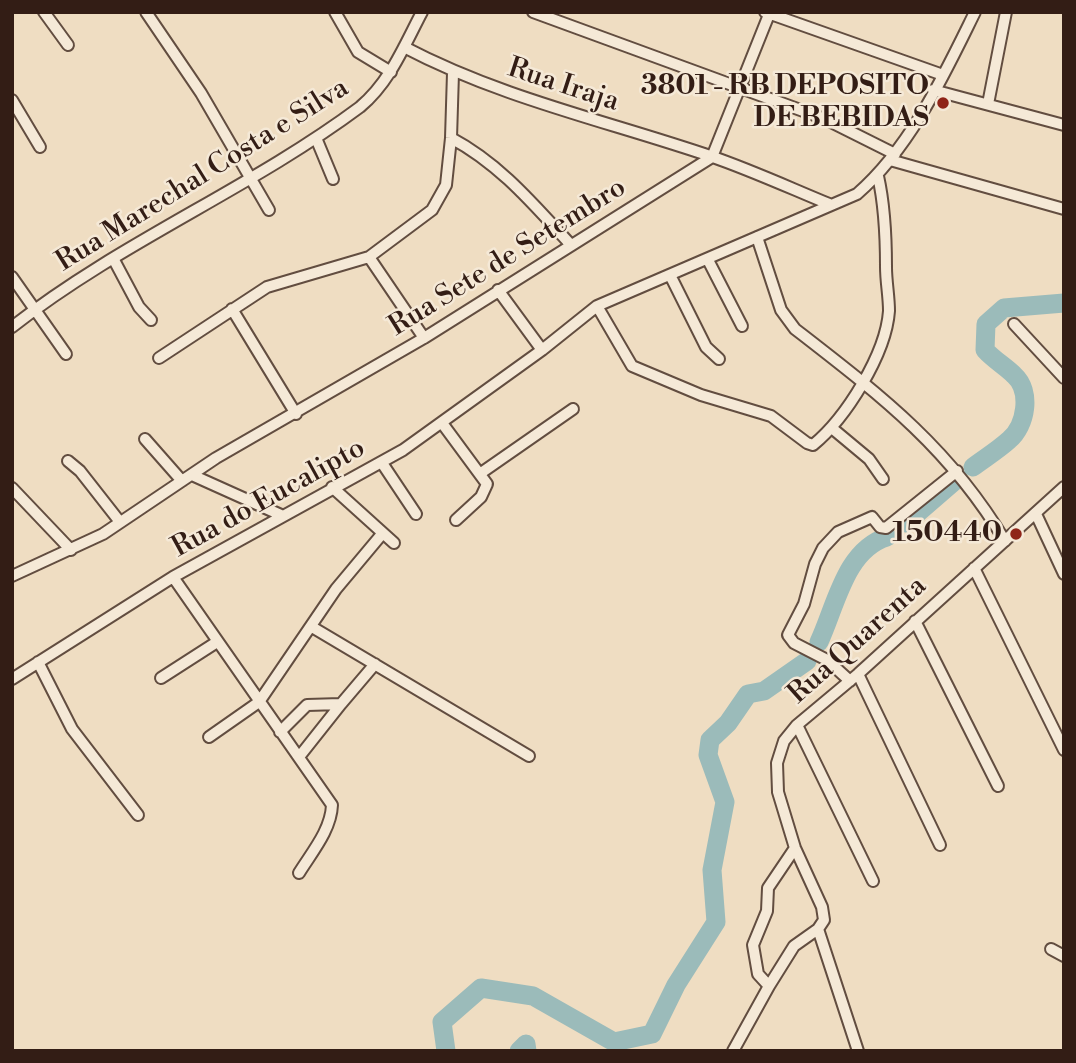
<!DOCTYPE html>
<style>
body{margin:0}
#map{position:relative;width:1076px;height:1063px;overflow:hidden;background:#efddc2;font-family:"Libre Bodoni",serif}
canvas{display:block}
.frame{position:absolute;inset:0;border:14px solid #331d15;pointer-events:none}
</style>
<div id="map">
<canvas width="1076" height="1063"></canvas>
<div class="frame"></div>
</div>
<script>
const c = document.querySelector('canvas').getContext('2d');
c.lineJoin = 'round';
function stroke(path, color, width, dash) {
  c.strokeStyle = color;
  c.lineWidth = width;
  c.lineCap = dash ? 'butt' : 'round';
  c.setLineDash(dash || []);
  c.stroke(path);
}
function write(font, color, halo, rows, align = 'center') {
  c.font = font + ' "Libre Bodoni",serif';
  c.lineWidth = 5;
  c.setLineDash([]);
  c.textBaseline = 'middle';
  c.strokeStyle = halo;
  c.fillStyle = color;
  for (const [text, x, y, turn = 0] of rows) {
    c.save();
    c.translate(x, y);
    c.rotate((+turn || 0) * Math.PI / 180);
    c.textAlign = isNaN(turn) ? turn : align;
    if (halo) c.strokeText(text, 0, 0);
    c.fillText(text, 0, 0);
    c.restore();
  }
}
const river = new Path2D(`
 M 973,467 C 985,458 998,450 1009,440 C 1026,426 1032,391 1014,375 C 1005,366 994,360 985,350 L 986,324 L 1004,308 L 1064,303
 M 906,523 L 958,478
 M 819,642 C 836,606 845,550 887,537
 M 446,1051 L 442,1022 L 481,988 L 533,996 L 614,1042 L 652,1034 L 676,985 L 716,922 L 712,870 L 725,802 L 708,755 L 710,740 L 728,723 L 748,694 L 764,691 L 807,661
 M 519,1051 L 526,1044 L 527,1051`);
const street = new Path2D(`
 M 44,12 L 68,45
 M 146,12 L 201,93 L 269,210
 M 335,12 L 358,52 L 391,72
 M 533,12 L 825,119 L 895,154
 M 765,12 L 943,75
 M 404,47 C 501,98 607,121 710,156 C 751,170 790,188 829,204
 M 933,90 L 1064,125
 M 12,100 L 40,147
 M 988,104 L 1006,12
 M 316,138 L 333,179
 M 451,138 C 500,164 534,205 571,245
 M 890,160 L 1064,209
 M 757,237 L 781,310 L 795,329 C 880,395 949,447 1005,541
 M 369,257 L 424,338
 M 114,260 L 139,307 L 151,320
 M 708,260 L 742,326
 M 670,275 L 706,347 L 719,359
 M 12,277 L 66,354
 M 498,290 L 542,350
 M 597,306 L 632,366 L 701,395 L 771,416 L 807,443 L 813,445 C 846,418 886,354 889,311 C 889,296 886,282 886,267 C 886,236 885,207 878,176
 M 232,309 L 296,414
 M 1014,324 L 1064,378
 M 12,327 C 120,242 250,189 360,107 C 390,82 404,46 422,12
 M 159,358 L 267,287 L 369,257 L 432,210 L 446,185 L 451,138 L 453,73
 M 442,423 L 487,484 L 481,497 L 456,520
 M 833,429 L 869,459 L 883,479
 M 145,439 L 182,481
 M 68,461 L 80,471 L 120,522
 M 382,463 L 416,514
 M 481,473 L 573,409
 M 192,475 L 281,515
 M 332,487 L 394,543
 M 12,488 L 71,550
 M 1036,514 L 1064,574
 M 974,568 L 1064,750
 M 12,576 L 103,534 L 216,458 L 424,338 L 712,157 L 770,12
 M 173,577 L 332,805 C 331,830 312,852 299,873
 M 915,621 L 998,786
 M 312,627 L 529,756
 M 38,662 L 72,729 L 138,815
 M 858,674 L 940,845
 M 161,678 L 217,642
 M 12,679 L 173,577 L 403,450 L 542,350 L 597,306 L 857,194 C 911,147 944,75 975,12
 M 850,681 L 827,660 L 794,643 L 788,635 L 804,604 L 815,564 L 823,548 L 838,532 L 872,517 L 880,527 L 886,528 L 957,471
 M 797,725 L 873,881
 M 280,732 L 307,705 L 341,704 L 375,664
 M 209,737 L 259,702 L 336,589 L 382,534
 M 299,757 L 341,704
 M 818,929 L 858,1051
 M 1051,949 L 1064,956
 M 769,986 L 794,946 L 818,929 L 824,920 L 822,907 L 795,848 L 778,792 L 777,763 L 784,741 L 797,725 L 858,674 L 1064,487
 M 733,1051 L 769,986 L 758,974 L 753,945 L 767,911 L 768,888 L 795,848`);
const markers = [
 [943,103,7,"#8f2418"],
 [1016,534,7,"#8f2418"]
];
const streetNames = [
 ["Rua Iraja",563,86,18],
 ["Rua Marechal Costa e Silva",203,176,-32],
 ["Rua Sete de Setembro",508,258,-32],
 ["Rua do Eucalipto",269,499,-29],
 ["Rua Quarenta",858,641,-42]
];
const poiNames = [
 ["3801 - RB DEPOSITO",929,87],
 ["DE BEBIDAS",929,119],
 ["150440",1002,534]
];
stroke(river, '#9bbbba', 19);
stroke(street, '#624d40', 14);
stroke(street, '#f5e9d7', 10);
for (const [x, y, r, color] of markers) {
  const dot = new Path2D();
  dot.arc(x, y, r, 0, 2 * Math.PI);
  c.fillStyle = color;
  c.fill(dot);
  stroke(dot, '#f5e9d7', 2.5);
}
write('28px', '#331d15', '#f5e9d7', streetNames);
write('bold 28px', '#331d15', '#f5e9d7', poiNames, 'right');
</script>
